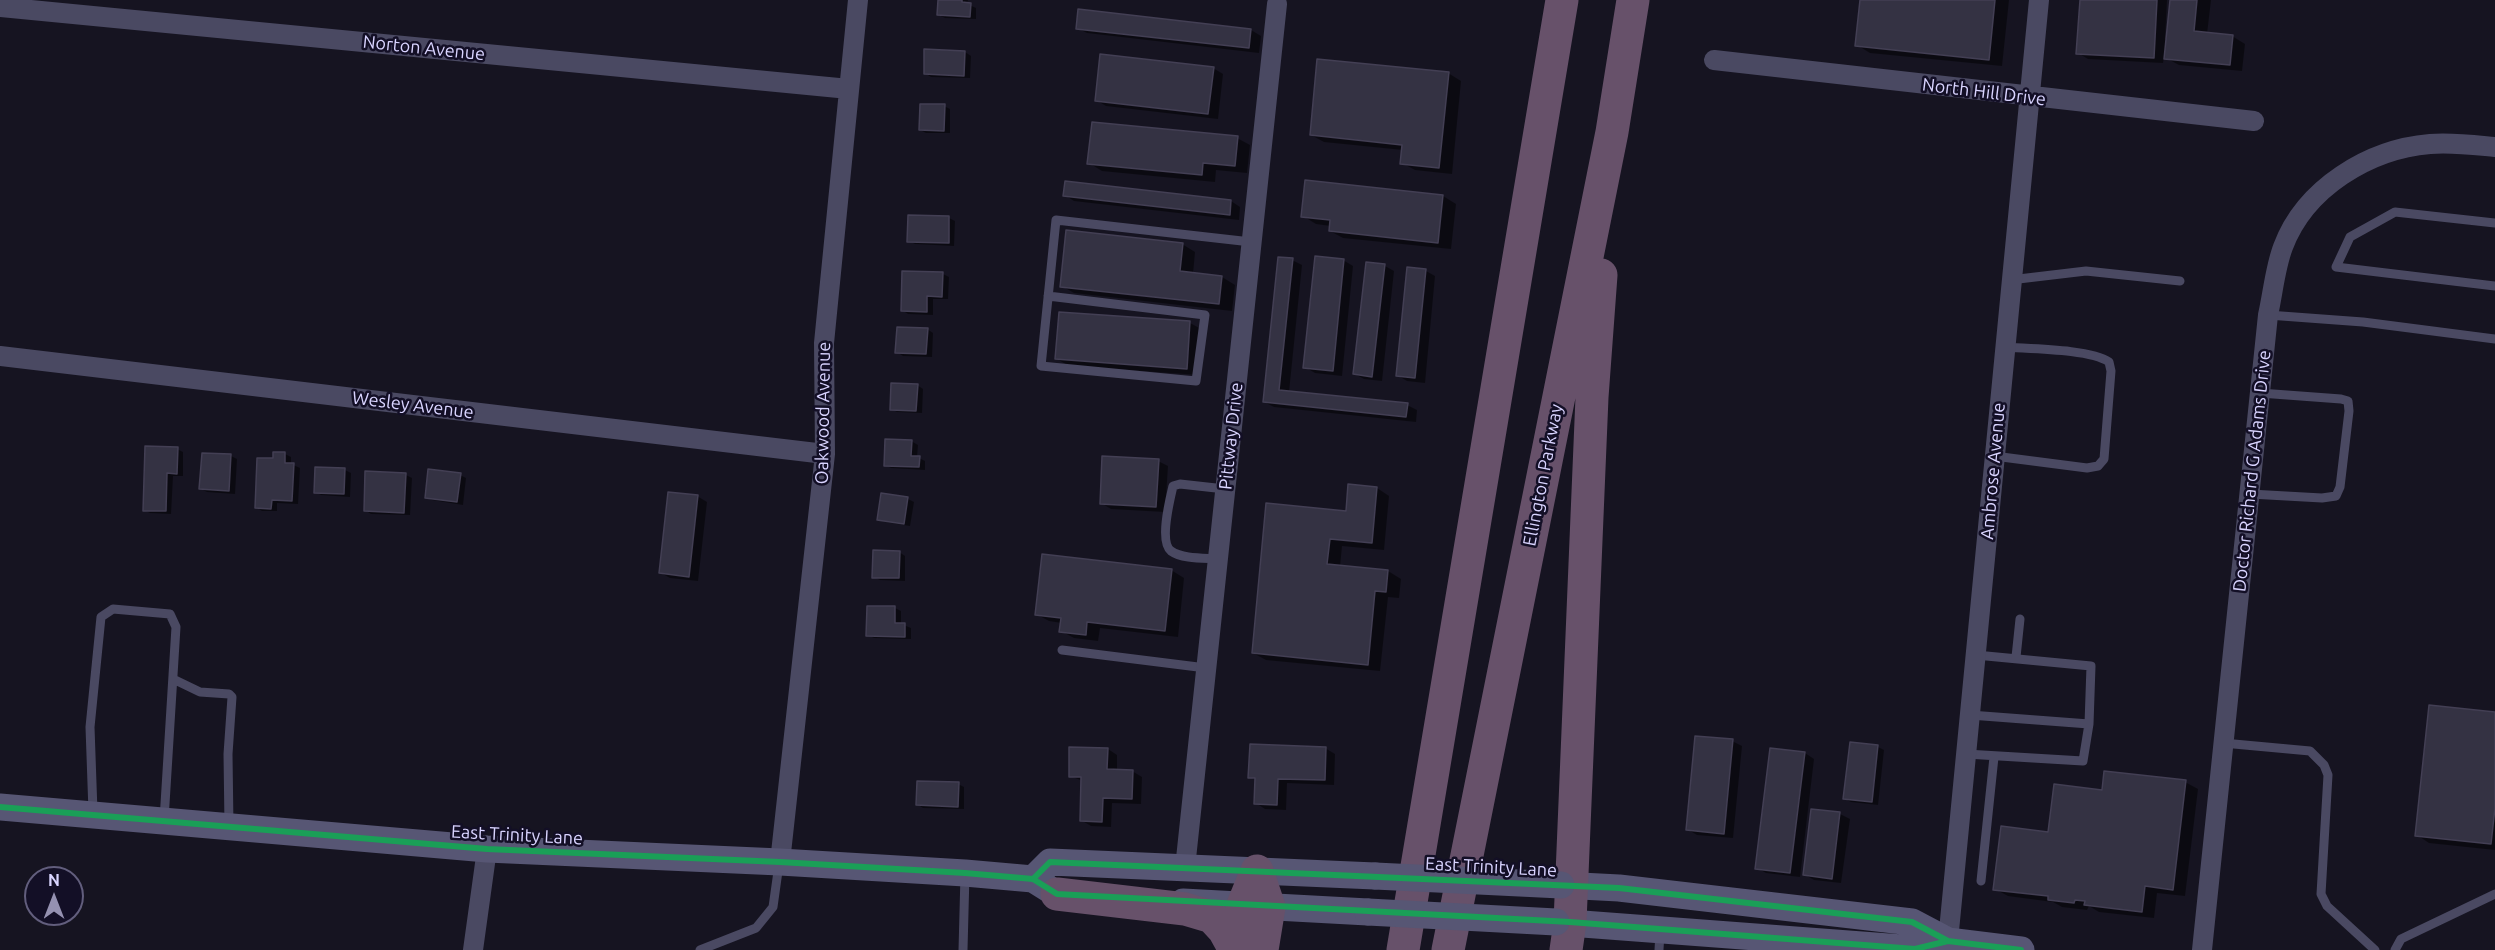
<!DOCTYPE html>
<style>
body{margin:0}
#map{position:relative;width:2495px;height:950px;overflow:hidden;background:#161421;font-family:Ubuntu,sans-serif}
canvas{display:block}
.north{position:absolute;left:24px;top:866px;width:60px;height:60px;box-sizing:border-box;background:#130f26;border:2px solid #625e7d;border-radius:50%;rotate:0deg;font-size:16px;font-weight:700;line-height:24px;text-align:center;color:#d9d4ff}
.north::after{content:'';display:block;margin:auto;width:21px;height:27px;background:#9591b1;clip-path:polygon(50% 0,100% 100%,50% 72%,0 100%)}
</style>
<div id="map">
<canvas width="2495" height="950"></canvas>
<div class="north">N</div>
</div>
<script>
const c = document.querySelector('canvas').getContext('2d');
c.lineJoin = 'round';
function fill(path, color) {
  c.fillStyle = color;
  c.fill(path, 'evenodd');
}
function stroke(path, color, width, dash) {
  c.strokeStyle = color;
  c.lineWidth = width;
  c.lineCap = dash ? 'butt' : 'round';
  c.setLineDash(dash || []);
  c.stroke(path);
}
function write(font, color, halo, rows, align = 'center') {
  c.font = font + ' Ubuntu,sans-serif';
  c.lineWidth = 5;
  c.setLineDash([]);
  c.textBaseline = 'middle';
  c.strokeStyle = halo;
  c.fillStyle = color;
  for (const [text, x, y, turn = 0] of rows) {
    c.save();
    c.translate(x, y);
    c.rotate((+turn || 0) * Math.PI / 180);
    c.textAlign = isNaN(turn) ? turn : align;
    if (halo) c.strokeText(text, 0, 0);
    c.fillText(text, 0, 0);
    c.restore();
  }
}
const shadow = new Path2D(`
 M 940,0 L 968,0 L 967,4 L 976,8 L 976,19 L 945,18 L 939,15 Z
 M 1862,0 L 2009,0 L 2002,66 L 1870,53 L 1857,45 Z
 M 2081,0 L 2167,0 L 2165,39 L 2168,39 L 2171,0 L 2211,0 L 2207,34 L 2232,36 L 2245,44 L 2242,71 L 2179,65 L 2164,57 L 2163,63 L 2088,59 L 2078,53 Z
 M 1079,11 L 1251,30 L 1261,36 L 1259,53 L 1087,33 L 1077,28 Z
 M 965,52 L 971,56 L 970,78 L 931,77 L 925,73 Z
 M 1213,68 L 1223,74 L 1218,119 L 1106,106 L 1096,100 Z
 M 1448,73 L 1461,81 L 1452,174 L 1415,170 L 1402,163 L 1403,150 L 1324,142 L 1311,135 Z
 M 944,106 L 950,109 L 950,133 L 926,133 L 920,130 Z
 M 1237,138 L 1250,145 L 1247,173 L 1216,170 L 1215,182 L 1102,171 L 1089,163 Z
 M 1065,195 L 1231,201 L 1240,207 L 1239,220 L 1074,201 Z
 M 1443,196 L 1456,204 L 1451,249 L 1343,238 L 1330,231 L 1331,226 L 1316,224 L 1303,216 Z
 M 949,218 L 955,221 L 954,246 L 915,244 L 909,241 Z
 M 1182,244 L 1195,252 L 1193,274 L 1222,277 L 1235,285 L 1232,311 L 1074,293 L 1062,286 Z
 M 1292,260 L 1302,265 L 1289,392 L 1407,405 L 1417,410 L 1416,422 L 1274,407 L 1264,402 Z
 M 1343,260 L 1353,266 L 1342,376 L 1315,373 L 1305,367 Z
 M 1385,266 L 1394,271 L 1382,381 L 1364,379 L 1355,374 Z
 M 1426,271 L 1435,276 L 1425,383 L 1407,381 L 1397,375 Z
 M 943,274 L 949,277 L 948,299 L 933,299 L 933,315 L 908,314 L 902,310 Z
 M 1190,323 L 1203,330 L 1199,375 L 1069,366 L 1057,359 Z
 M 927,329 L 933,333 L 932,357 L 903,356 L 897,352 Z
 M 917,385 L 923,389 L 922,413 L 897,412 L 891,409 Z
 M 911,441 L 918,445 L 917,457 L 925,461 L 925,470 L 891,468 L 885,465 Z
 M 177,449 L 183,452 L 183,476 L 173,476 L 171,514 L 150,513 L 144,510 Z
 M 285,454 L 291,457 L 291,464 L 300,468 L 298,504 L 277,503 L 277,511 L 262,511 L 256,507 L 274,460 Z
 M 231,456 L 237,459 L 235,494 L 207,492 L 201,489 Z
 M 1158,461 L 1168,466 L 1165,512 L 1111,509 L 1101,503 Z
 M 316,469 L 345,470 L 351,473 L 350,497 L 321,495 L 315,492 Z
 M 406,475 L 412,478 L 410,515 L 371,514 L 365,510 Z
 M 460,475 L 466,478 L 463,505 L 432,500 L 426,497 Z
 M 1377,488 L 1389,496 L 1384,550 L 1342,546 L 1340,567 L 1388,571 L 1401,579 L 1399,598 L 1388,597 L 1380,671 L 1266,660 L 1253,653 L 1347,513 Z
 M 697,496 L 707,502 L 698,581 L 670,578 L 661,573 Z
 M 908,499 L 914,502 L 910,526 L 885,522 L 879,519 Z
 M 899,552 L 905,556 L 905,581 L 880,580 L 874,577 Z
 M 1171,570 L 1184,578 L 1178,637 L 1100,628 L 1098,641 L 1074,638 L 1061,631 L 1062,623 L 1049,621 L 1036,614 Z
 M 869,607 L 895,608 L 901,611 L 901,624 L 911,628 L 911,639 L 874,638 L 868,635 Z
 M 2495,713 L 2495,850 L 2429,843 L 2417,835 Z
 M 1732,741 L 1742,746 L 1733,838 L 1697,835 L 1687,829 Z
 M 1878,747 L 1884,750 L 1878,805 L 1851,802 L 1845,799 Z
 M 1325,748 L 1335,754 L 1334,785 L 1287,783 L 1286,810 L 1265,809 L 1256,803 L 1256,780 L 1250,777 Z
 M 1108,749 L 1117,755 L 1117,771 L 1132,771 L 1142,777 L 1141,804 L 1112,803 L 1111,827 L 1091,826 L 1081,820 L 1083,781 L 1070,776 Z
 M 1805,753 L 1814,759 L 1800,877 L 1766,873 L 1757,868 Z
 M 2185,782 L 2198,789 L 2185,896 L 2157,893 L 2154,918 L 2099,912 L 2089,906 L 2087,910 L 2062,907 L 2053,902 L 2008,896 L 1995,889 L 2050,833 L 2103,792 Z
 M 958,784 L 964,787 L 964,809 L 923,808 L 917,804 Z
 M 1812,811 L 1840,814 L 1850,819 L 1841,883 L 1814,880 L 1804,874 Z`);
const building = new Path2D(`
 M 938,0 L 962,0 L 962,2 L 971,3 L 970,17 L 937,15 Z
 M 1860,0 L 1995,0 L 1989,60 L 1855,46 Z
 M 2080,0 L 2157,0 L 2154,58 L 2076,54 Z
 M 2170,0 L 2197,0 L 2194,31 L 2233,35 L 2230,65 L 2164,59 Z
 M 1078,9 L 1251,29 L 1249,48 L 1076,29 Z
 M 924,49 L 965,51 L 964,76 L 924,74 Z
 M 1100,54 L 1214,67 L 1208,114 L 1095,101 Z
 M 1317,59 L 1449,72 L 1439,168 L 1400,164 L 1402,145 L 1310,135 Z
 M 920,104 L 945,104 L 944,131 L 919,130 Z
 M 1092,122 L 1238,136 L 1235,166 L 1203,163 L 1202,175 L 1087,164 Z
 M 1305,180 L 1443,195 L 1438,243 L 1329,231 L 1330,220 L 1301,217 Z
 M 1065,181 L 1231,200 L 1230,215 L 1063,196 Z
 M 908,215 L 949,216 L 949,243 L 907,242 Z
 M 1066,230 L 1183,243 L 1180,271 L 1222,276 L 1219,304 L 1060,287 Z
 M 1315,256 L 1344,259 L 1333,371 L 1303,368 Z
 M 1278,257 L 1293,258 L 1279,390 L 1408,403 L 1406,417 L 1263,402 Z
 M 1366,262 L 1385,264 L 1372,377 L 1353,374 Z
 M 1407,267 L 1426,269 L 1415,378 L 1396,376 Z
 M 902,271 L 943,272 L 942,297 L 927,296 L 927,312 L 901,311 Z
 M 1059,312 L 1190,321 L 1187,369 L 1055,359 Z
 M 897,327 L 928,328 L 926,354 L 895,353 Z
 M 891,383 L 918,384 L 916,411 L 890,410 Z
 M 885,439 L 912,440 L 911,456 L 920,456 L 919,467 L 884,466 Z
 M 145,446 L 178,447 L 177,474 L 167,473 L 166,511 L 143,511 Z
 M 273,452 L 285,452 L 285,463 L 294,463 L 292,501 L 272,500 L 271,509 L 255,508 L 257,458 L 273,458 Z
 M 202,453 L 231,454 L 229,491 L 199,489 Z
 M 1102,456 L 1159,459 L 1156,507 L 1100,504 Z
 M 315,467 L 345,468 L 344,494 L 314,493 Z
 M 428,469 L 461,473 L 457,502 L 425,498 Z
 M 365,471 L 406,473 L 404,513 L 364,511 Z
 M 1348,484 L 1377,487 L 1372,543 L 1330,539 L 1327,564 L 1388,570 L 1386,592 L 1375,591 L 1368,665 L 1252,653 L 1266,503 L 1346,511 Z
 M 668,492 L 698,495 L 689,577 L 659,573 Z
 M 881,493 L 908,497 L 904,524 L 877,520 Z
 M 873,550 L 900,551 L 899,578 L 872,578 Z
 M 1042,554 L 1172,569 L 1165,631 L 1087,622 L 1086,635 L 1059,632 L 1061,618 L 1035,615 Z
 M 867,606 L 895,606 L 895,623 L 905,623 L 905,637 L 866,636 Z
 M 2429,705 L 2495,712 L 2495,808 L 2491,844 L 2415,836 Z
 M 1695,736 L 1733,739 L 1724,834 L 1686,830 Z
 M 1850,742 L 1878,745 L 1872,802 L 1843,799 Z
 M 1250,744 L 1326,747 L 1325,780 L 1278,779 L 1277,805 L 1254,804 L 1255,778 L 1248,778 Z
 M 1069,747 L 1108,748 L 1107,769 L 1133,770 L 1132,799 L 1103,798 L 1102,822 L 1080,821 L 1081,777 L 1069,777 Z
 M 1770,748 L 1805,752 L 1790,873 L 1755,869 Z
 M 2104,771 L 2186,780 L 2173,890 L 2145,886 L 2142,912 L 2084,905 L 2085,901 L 2075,900 L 2074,903 L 2048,900 L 2048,896 L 1993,890 L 2001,826 L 2048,832 L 2054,784 L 2102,790 Z
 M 917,781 L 959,782 L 958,807 L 916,805 Z
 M 1811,809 L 1840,812 L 1832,879 L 1803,875 Z`);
const lane = new Path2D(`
 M 2495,223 L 2395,212 L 2350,237 L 2336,267 L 2495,286
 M 2010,280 L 2086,271 L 2180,281
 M 1048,296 L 1205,315 L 1196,381 L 1041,366 L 1056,220 L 1251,242
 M 2268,315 L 2363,322 L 2495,339
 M 1994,456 L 2087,468 L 2098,466 L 2104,459 L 2111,371 L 2109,362 C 2090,349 2030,349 2004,347
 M 2250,494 L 2322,498 L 2336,496 L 2340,487 L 2349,411 L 2348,401 L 2341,399 L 2260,393
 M 1218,559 C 1204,558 1182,559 1171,551 C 1159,542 1170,499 1173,486 L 1180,484 L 1225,489
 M 1062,650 L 1206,668
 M 2016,657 L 2020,619
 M 173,679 L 200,692 L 229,694 L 232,697 L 228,754 L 229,826
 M 1970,715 L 2089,724
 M 2223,743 L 2310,751 L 2324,765 L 2328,775 L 2321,894 L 2327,906 L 2375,950
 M 1966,754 L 2083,761 L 2089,724 L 2091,666 L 1976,655
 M 93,812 L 90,727 L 101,617 L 113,609 L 170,614 L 176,627 L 164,820
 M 1981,881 L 1994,757
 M 700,950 L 756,928 L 773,907 L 779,864
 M 963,950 L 965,874
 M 1659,950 L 1660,931
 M 2395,950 L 2401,939 L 2495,894`);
const street = new Path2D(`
 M 0,7 L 849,89
 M 1714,60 L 2254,121
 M 0,356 L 825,454
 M 780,862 L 825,454 L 824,343 L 858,0
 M 1185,868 L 1277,4
 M 1948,941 L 2039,0
 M 473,950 L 487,849
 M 2202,950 L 2268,315 C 2273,293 2275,268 2283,247 C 2305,188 2369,149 2430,144 C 2451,142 2474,145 2495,147`);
const secondary = new Path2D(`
 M 0,807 L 487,849 L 780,862 L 965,873 L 1033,879 L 1057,894 L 1076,895
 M 1033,879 L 1050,862 L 1375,876
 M 1561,885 L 1619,888 L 1912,922 L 1948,941 L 2021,950
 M 1183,902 L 1368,912
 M 1556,922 L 1915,949 L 1948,941`);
const highway = new Path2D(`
 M 1257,871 L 1269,907 L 1262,950
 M 1057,894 L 1185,909 L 1212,917 L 1224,930 L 1235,950
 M 1235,950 L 1243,905 L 1257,871
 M 1403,950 L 1562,0
 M 1448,950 L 1612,132 L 1633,0
 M 1566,950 L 1570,922 L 1592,397 L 1601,275`);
const secondaryBridge = new Path2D(`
 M 1375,876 L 1561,885
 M 1368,912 L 1556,922`);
const cycleway = new Path2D(`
 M 0,807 L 487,849 L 780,862 L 965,873 L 1033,879 L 1057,894 L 1570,922 L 1915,949 L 1948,941
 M 1033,879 L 1050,862 L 1619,888 L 1912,922 L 1948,941 L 2021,950`);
const streetNames = [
 ["Norton Avenue",424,48,6],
 ["North Hill Drive",1984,92,7],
 ["Wesley Avenue",413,405,7],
 ["Oakwood Avenue",823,413,-89],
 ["Pittway Drive",1231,436,-84],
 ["Ambrose Avenue",1993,471,-85],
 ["Doctor Richard G Adams Drive",2252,471,-84],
 ["Ellington Parkway",1543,475,-79],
 ["East Trinity Lane",517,835,3],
 ["East Trinity Lane",1491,867,3]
];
fill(shadow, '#0007');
fill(building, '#343243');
stroke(building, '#433f54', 1.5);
stroke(lane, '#4a4962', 9);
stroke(street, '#4a4962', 20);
stroke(secondary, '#575674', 27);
stroke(highway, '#67516a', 33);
stroke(secondaryBridge, '#575674', 27);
stroke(cycleway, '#1a9f57', 6);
write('18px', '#d9d4ff', '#130f26', streetNames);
</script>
